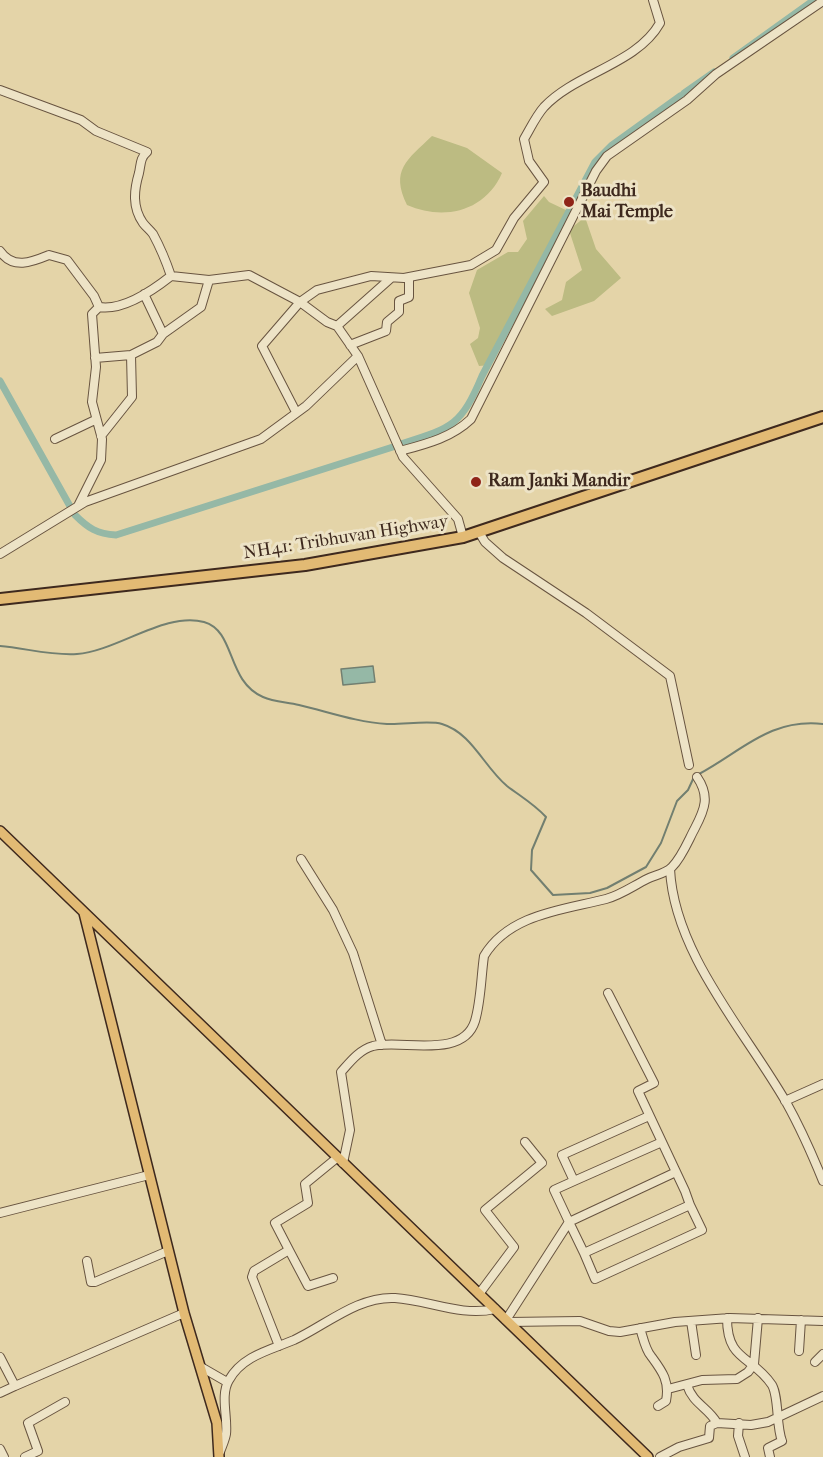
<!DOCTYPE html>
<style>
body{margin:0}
canvas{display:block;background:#e4d4a8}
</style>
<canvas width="823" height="1457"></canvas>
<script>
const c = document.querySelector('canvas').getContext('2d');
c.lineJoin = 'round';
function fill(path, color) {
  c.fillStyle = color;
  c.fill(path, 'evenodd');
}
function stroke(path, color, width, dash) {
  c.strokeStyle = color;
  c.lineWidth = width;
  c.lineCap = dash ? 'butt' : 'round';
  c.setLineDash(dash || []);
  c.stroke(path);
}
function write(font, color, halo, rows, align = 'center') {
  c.font = font + ' "IM FELL French Canon",serif';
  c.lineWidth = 6;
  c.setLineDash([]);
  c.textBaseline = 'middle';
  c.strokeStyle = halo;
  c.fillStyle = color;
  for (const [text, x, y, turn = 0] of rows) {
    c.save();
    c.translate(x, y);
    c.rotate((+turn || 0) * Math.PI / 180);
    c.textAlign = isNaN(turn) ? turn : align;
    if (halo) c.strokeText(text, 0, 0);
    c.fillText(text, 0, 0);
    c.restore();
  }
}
const green = new Path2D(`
 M 432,136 L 467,148 L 502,173 C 485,212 443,221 407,205 C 390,170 407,160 432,136 Z
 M 544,196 L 549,202 L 570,212 L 491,365 L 479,366 L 470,344 L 478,338 L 480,328 L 469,293 L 477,270 L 508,252 L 518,252 L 527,239 L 523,221 Z
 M 585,217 L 596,249 L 621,278 L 594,301 L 552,316 L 545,309 L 562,300 L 566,282 L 582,270 L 569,230 Z`);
const water = new Path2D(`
 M 373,666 L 375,682 L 343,685 L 341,669 Z`);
const stream = new Path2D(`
 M 0,646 C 25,648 52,656 77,654 C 117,651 166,611 204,622 C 236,631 226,681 263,697 C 274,702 287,702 299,705 C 329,712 356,722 387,724 C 402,725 429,720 442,724 C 472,733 484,767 507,786 C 520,796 534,804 546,817 L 532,850 L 531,870 L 553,895 L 590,893 L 607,888 L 646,867 L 661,843 L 677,801 L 688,790 L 694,777
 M 699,774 C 742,751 770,718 823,724`);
const canal = new Path2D(`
 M 733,58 L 814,0
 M 684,93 L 714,72
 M 0,381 L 71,508
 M 401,444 C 452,428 461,426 482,376 L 595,162 L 612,145 L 680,96
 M 75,515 C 88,528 97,534 116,535 L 396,446`);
const minor = new Path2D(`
 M 0,90 L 81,120 L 96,131 L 147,152 C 140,158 141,164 139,173 C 134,190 132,207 143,223 C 146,227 150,230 153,234 C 160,247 166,261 171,276 L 209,280 L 249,275 L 300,302 L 327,322 L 337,326 L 358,356 L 403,457 L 458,519 L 463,537
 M 0,251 C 13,270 32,262 49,255 L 67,260 L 94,296 L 99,307
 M 144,294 L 163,334
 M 337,326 L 391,278
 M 350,345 L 386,331 L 387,322 L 399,312 L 399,301 L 409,297 L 409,278
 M 95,358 L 131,355 L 157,342 L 163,334 L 201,307 L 209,280
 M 296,412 L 262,346 L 300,302 L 317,290 L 371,276 L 404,278 L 471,265 L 496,250 L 514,218 L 544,182 L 529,161 L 524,139 C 530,129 536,116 544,107 C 576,73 637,64 660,23 L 653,0
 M 101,436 L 132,397 L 131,355
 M 55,439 L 95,420
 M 400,451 C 426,444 451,438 471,419 L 596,171 L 607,156 L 687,100 L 716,74 L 823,1
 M 78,506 L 101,460 L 102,439 L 92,402 L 96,367 L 92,314 L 99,307 C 123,311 152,291 171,276
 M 479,532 L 485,542 L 503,558 L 586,613 L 670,676 L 689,765
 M 0,554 L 85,502 L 261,439 L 306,406 L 358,356
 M 301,859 L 333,910 L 353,953 L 382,1045
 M 670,869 C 674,953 745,1031 786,1102 C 800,1127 812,1154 823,1181
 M 608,993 L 654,1083 L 638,1091 L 685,1191 L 690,1205 L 584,1253 L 569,1222 L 676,1172
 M 785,1101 L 823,1084
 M 649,1116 L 562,1155 L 574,1181 L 662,1142
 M 343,1163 L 350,1130 L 341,1072 C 350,1062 359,1050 373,1046 C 401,1039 463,1060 475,1021 C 481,1001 481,977 484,956 C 509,914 563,910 606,899 C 621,895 633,886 647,879 C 655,875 665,874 672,867 C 682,857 688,841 695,828 C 705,809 710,796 697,777
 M 0,1213 L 149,1175
 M 289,1250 L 308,1286 L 333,1278
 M 584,1253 L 595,1279 L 702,1230 L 690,1205
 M 87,1261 L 91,1282 L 95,1282 L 168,1251
 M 479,1294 L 514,1247 L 485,1210 L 542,1163 L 525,1142
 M 727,1318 C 727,1362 752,1355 772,1385 C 779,1397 776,1426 782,1441 L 768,1448 L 770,1457
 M 506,1320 L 569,1222 L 554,1190 L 574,1181
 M 691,1321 L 696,1355
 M 509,1322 L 580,1321 L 609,1331 L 620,1332 L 675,1322 L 730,1318 L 823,1321
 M 640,1328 C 643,1337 645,1349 651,1356 C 662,1371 670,1381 666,1401 L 658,1406
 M 279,1346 L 252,1277 L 254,1271 L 289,1250 L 275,1223 L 308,1203 L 305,1184 L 338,1157
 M 799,1351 L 801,1320
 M 0,1357 L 15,1386 L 184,1313
 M 815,1362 L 823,1354
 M 201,1367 L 227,1382
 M 687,1385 C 693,1404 708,1407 717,1423 L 751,1425 L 768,1422 L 823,1396
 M 668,1389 L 702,1380 L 737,1379 L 748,1372 L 754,1364 L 758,1318
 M 0,1393 L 15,1386
 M 739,1423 L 738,1436 L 745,1457
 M 0,1449 L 4,1457
 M 220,1452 C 222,1446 225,1440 226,1434 C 228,1417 220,1395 229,1380 C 242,1356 270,1350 294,1340 C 326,1325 358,1296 395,1298 C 428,1300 461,1317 495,1309
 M 25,1457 L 38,1451 L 28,1423 L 65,1402
 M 660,1457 L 679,1447 L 709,1438 L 710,1426 L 717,1423`);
const major = new Path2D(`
 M 0,831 L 648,1457
 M 84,913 L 184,1313 L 217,1423 L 219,1457`);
const highway = new Path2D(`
 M 0,599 L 305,565 L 463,537 L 823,417`);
const markers = [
 [569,202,6,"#8f2418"],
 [476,482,6,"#8f2418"]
];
const poiNames = [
 ["Baudhi",581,192],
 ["Mai Temple",581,213],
 ["Ram Janki Mandir",488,482]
];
const streetNames = [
 ["NH41: Tribhuvan Highway",346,538,-9]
];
fill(green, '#bcbb82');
fill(water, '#95b8a6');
stroke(water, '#727f70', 1.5);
stroke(stream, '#727f70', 2);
stroke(canal, '#95b8a6', 7);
stroke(minor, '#685440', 10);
stroke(major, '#3e291e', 12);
stroke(highway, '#3e291e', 14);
stroke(minor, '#ede3c6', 8);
stroke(major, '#e2ba74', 9);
stroke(highway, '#e2ba74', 10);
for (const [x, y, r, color] of markers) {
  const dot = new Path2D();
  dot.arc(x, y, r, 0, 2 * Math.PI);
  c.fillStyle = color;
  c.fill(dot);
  stroke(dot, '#ede3c6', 2);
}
write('bold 18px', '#3e291e', '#ede3c6', poiNames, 'left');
write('18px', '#3e291e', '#ede3c6', streetNames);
</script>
